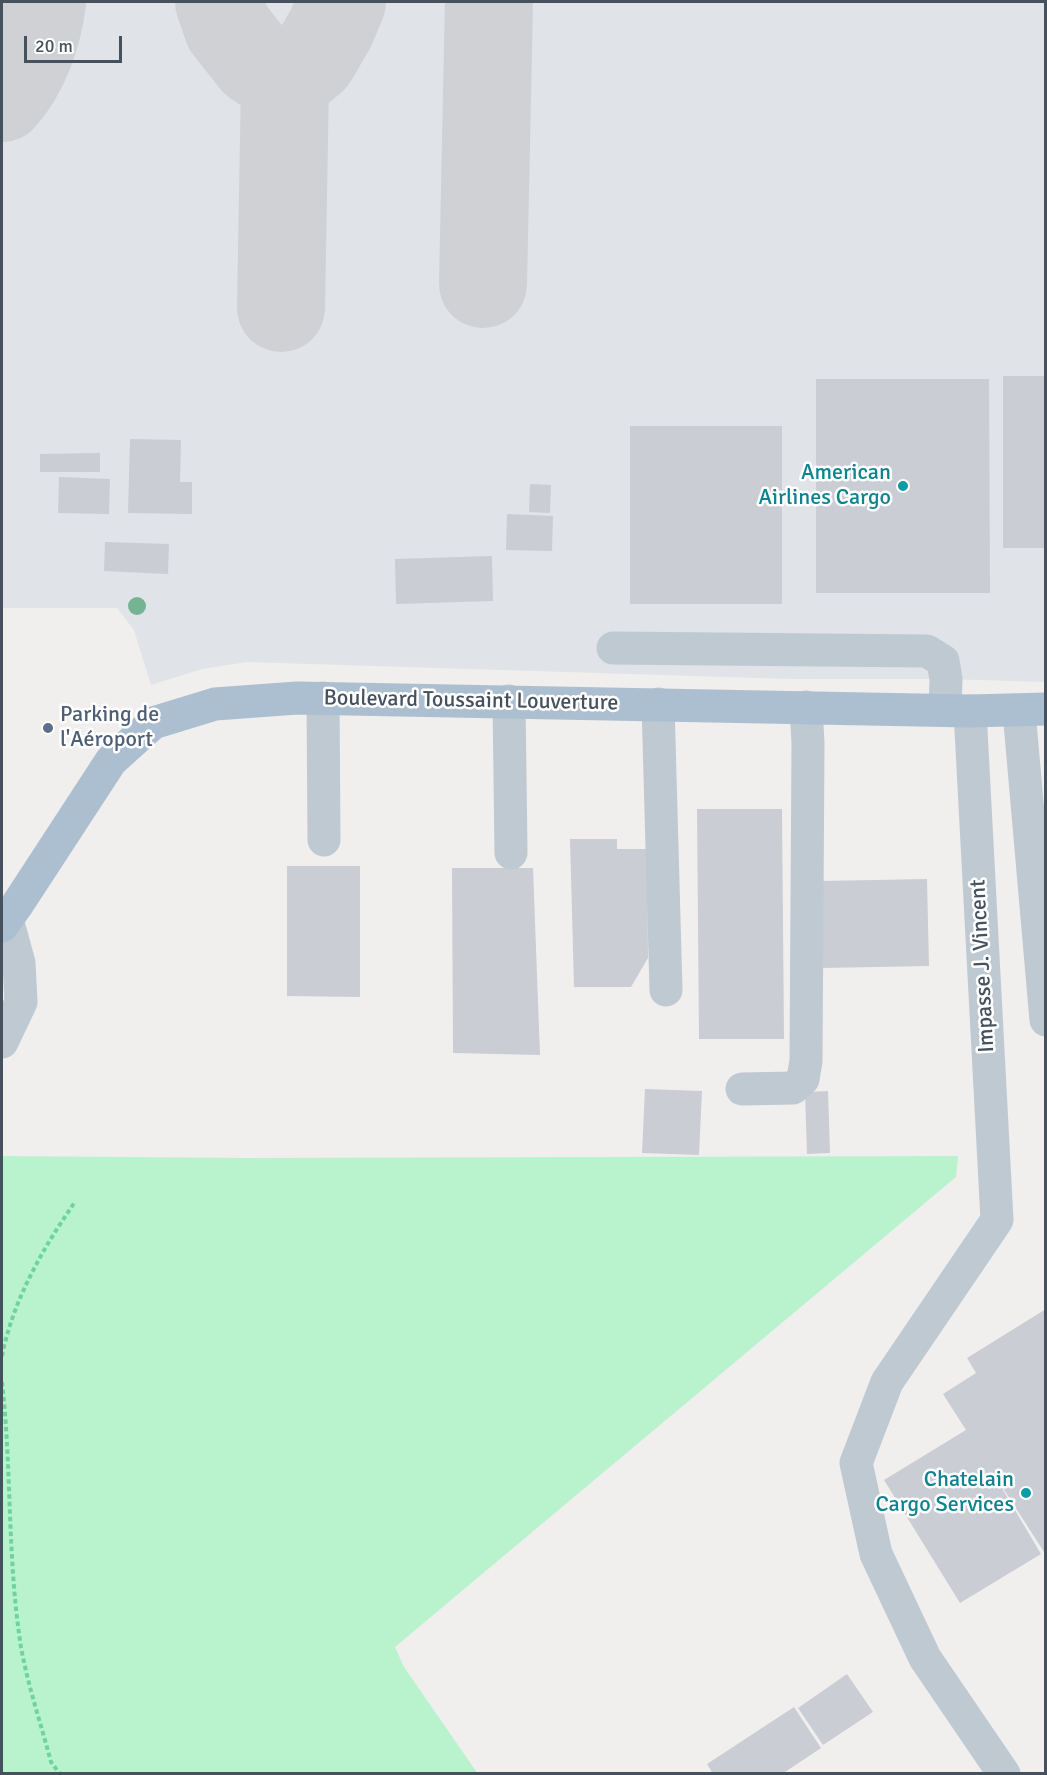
<!DOCTYPE html>
<meta charset="utf-8">
<style>
body{margin:0}
#map{position:relative;width:1047px;height:1775px;overflow:hidden;background:#f1eeee;font-family:Signika,sans-serif}
canvas{display:block}
.frame{position:absolute;inset:0;border:3px solid #45525e;pointer-events:none}
.scale{position:absolute;left:24px;top:36px;width:98px;height:27px;box-sizing:border-box;border:3px solid #45525e;border-top:0;padding-left:8px;font-size:18px;line-height:21px;white-space:nowrap;color:#45525e;-webkit-text-stroke:4px #fff;paint-order:stroke}
</style>
<div id="map">
<canvas width="1047" height="1775"></canvas>
<div class="frame"></div>
<div class="scale">20 m</div>
</div>
<script>
const c = document.querySelector('canvas').getContext('2d');
c.lineJoin = 'round';
function fill(path, color) {
  c.fillStyle = color;
  c.fill(path, 'evenodd');
}
function stroke(path, color, width, dash) {
  c.strokeStyle = color;
  c.lineWidth = width;
  c.lineCap = dash ? 'butt' : 'round';
  c.setLineDash(dash || []);
  c.stroke(path);
}
function write(font, color, halo, rows, align = 'center') {
  c.font = font + ' Signika,sans-serif';
  c.lineWidth = 5;
  c.setLineDash([]);
  c.textBaseline = 'middle';
  c.strokeStyle = halo;
  c.fillStyle = color;
  for (const [text, x, y, turn = 0] of rows) {
    c.save();
    c.translate(x, y);
    c.rotate((+turn || 0) * Math.PI / 180);
    c.textAlign = isNaN(turn) ? turn : align;
    if (halo) c.strokeText(text, 0, 0);
    c.fillText(text, 0, 0);
    c.restore();
  }
}
const airport = new Path2D(`
 M 2,2 L 1045,2 L 1045,682 L 946,679 L 791,679 L 247,662 L 202,669 L 151,685 L 134,630 L 117,608 L 2,608 Z`);
const green = new Path2D(`
 M 2,1156 L 248,1158 L 958,1156 L 956,1177 L 395,1647 L 404,1667 L 478,1774 L 2,1773 Z`);
const taxiway = new Path2D(`
 M 219,2 L 228,28 L 255,62 L 285,82 L 281,308
 M 285,82 L 313,59 L 331,28 L 342,2
 M 2,98 C 25,73 38,34 42,2
 M 483,284 L 489,2`);
const building = new Path2D(`
 M 1003,376 L 1046,376 L 1046,548 L 1003,548 Z
 M 816,379 L 989,379 L 990,593 L 816,593 Z
 M 630,426 L 782,426 L 782,604 L 630,604 Z
 M 130,439 L 181,440 L 180,482 L 192,482 L 192,514 L 128,513 Z
 M 100,453 L 100,472 L 40,472 L 40,454 Z
 M 59,477 L 110,479 L 109,514 L 58,513 Z
 M 530,484 L 551,485 L 550,513 L 529,512 Z
 M 507,514 L 553,516 L 552,551 L 506,550 Z
 M 105,542 L 169,544 L 168,574 L 104,571 Z
 M 492,556 L 493,601 L 396,604 L 395,559 Z
 M 697,809 L 782,809 L 784,1039 L 699,1039 Z
 M 570,839 L 617,839 L 617,849 L 647,849 L 648,958 L 631,987 L 574,987 Z
 M 287,866 L 360,866 L 360,997 L 287,996 Z
 M 452,868 L 533,868 L 540,1055 L 453,1053 Z
 M 927,879 L 929,966 L 823,968 L 821,881 Z
 M 645,1089 L 702,1091 L 699,1155 L 642,1153 Z
 M 828,1091 L 830,1153 L 807,1154 L 805,1092 Z
 M 1046,1309 L 1046,1555 L 990,1468 L 1041,1554 L 960,1603 L 884,1480 L 966,1430 L 943,1394 L 976,1373 L 967,1358 Z
 M 847,1674 L 873,1712 L 823,1745 L 798,1708 Z
 M 794,1707 L 821,1748 L 782,1774 L 713,1774 L 707,1764 Z`);
const path = new Path2D(`
 M 2,1356 C 13,1300 43,1248 75,1202
 M 2,1382 C 12,1470 7,1559 21,1647 C 28,1686 41,1724 51,1762 L 60,1774`);
const minor = new Path2D(`
 M 613,648 L 927,651 L 943,661 L 946,679 L 945,710
 M 323,698 L 324,840
 M 509,701 L 511,853
 M 658,704 L 666,990
 M 970,711 L 997,1220 L 887,1382 L 856,1463 L 876,1554 L 925,1658 L 1004,1774
 M 1019,711 L 1046,1020
 M 2,1042 L 21,1002 L 19,963 L 7,919
 M 742,1089 L 793,1088 L 803,1079 L 806,1061 L 808,743 L 806,707`);
const major = new Path2D(`
 M 2,926 L 17,905 L 111,761 L 153,723 L 215,704 L 297,698 L 970,711 L 1046,709`);
const trees = [
 [137,606]
];
const markers = [
 [903,486,6,"#0f9aa8"],
 [48,728,6,"#5c6f8a"],
 [1026,1493,6,"#0f9aa8"]
];
const cultureNames = [
 ["American",891,473],
 ["Airlines Cargo",891,498],
 ["Chatelain",1014,1480],
 ["Cargo Services",1014,1505]
];
const streetNames = [
 ["Boulevard Toussaint Louverture",471,701,1],
 ["Impasse J. Vincent",983,966,-93]
];
const serviceNames = [
 ["Parking de",60,715],
 ["l'Aéroport",60,740]
];
fill(airport, '#e0e3e7');
fill(green, '#b9f3ce');
stroke(taxiway, '#d0d1d4', 88);
fill(building, '#cacdd4');
stroke(path, '#6ed3a0', 4, [4.5, 3]);
stroke(minor, '#bec9d2', 33);
stroke(major, '#acbfd0', 33);
c.fillStyle = '#75b493';
for (const [x, y] of trees) {
  c.beginPath();
  c.arc(x, y, 9, 0, 2 * Math.PI);
  c.fill();
}
for (const [x, y, r, color] of markers) {
  const dot = new Path2D();
  dot.arc(x, y, r, 0, 2 * Math.PI);
  c.fillStyle = color;
  c.fill(dot);
  stroke(dot, '#fff', 2);
}
write('22px', '#0d838f', '#fff', cultureNames, 'right');
write('22px', '#45525e', '#fff', streetNames);
write('22px', '#4e5e75', '#fff', serviceNames, 'left');
</script>
